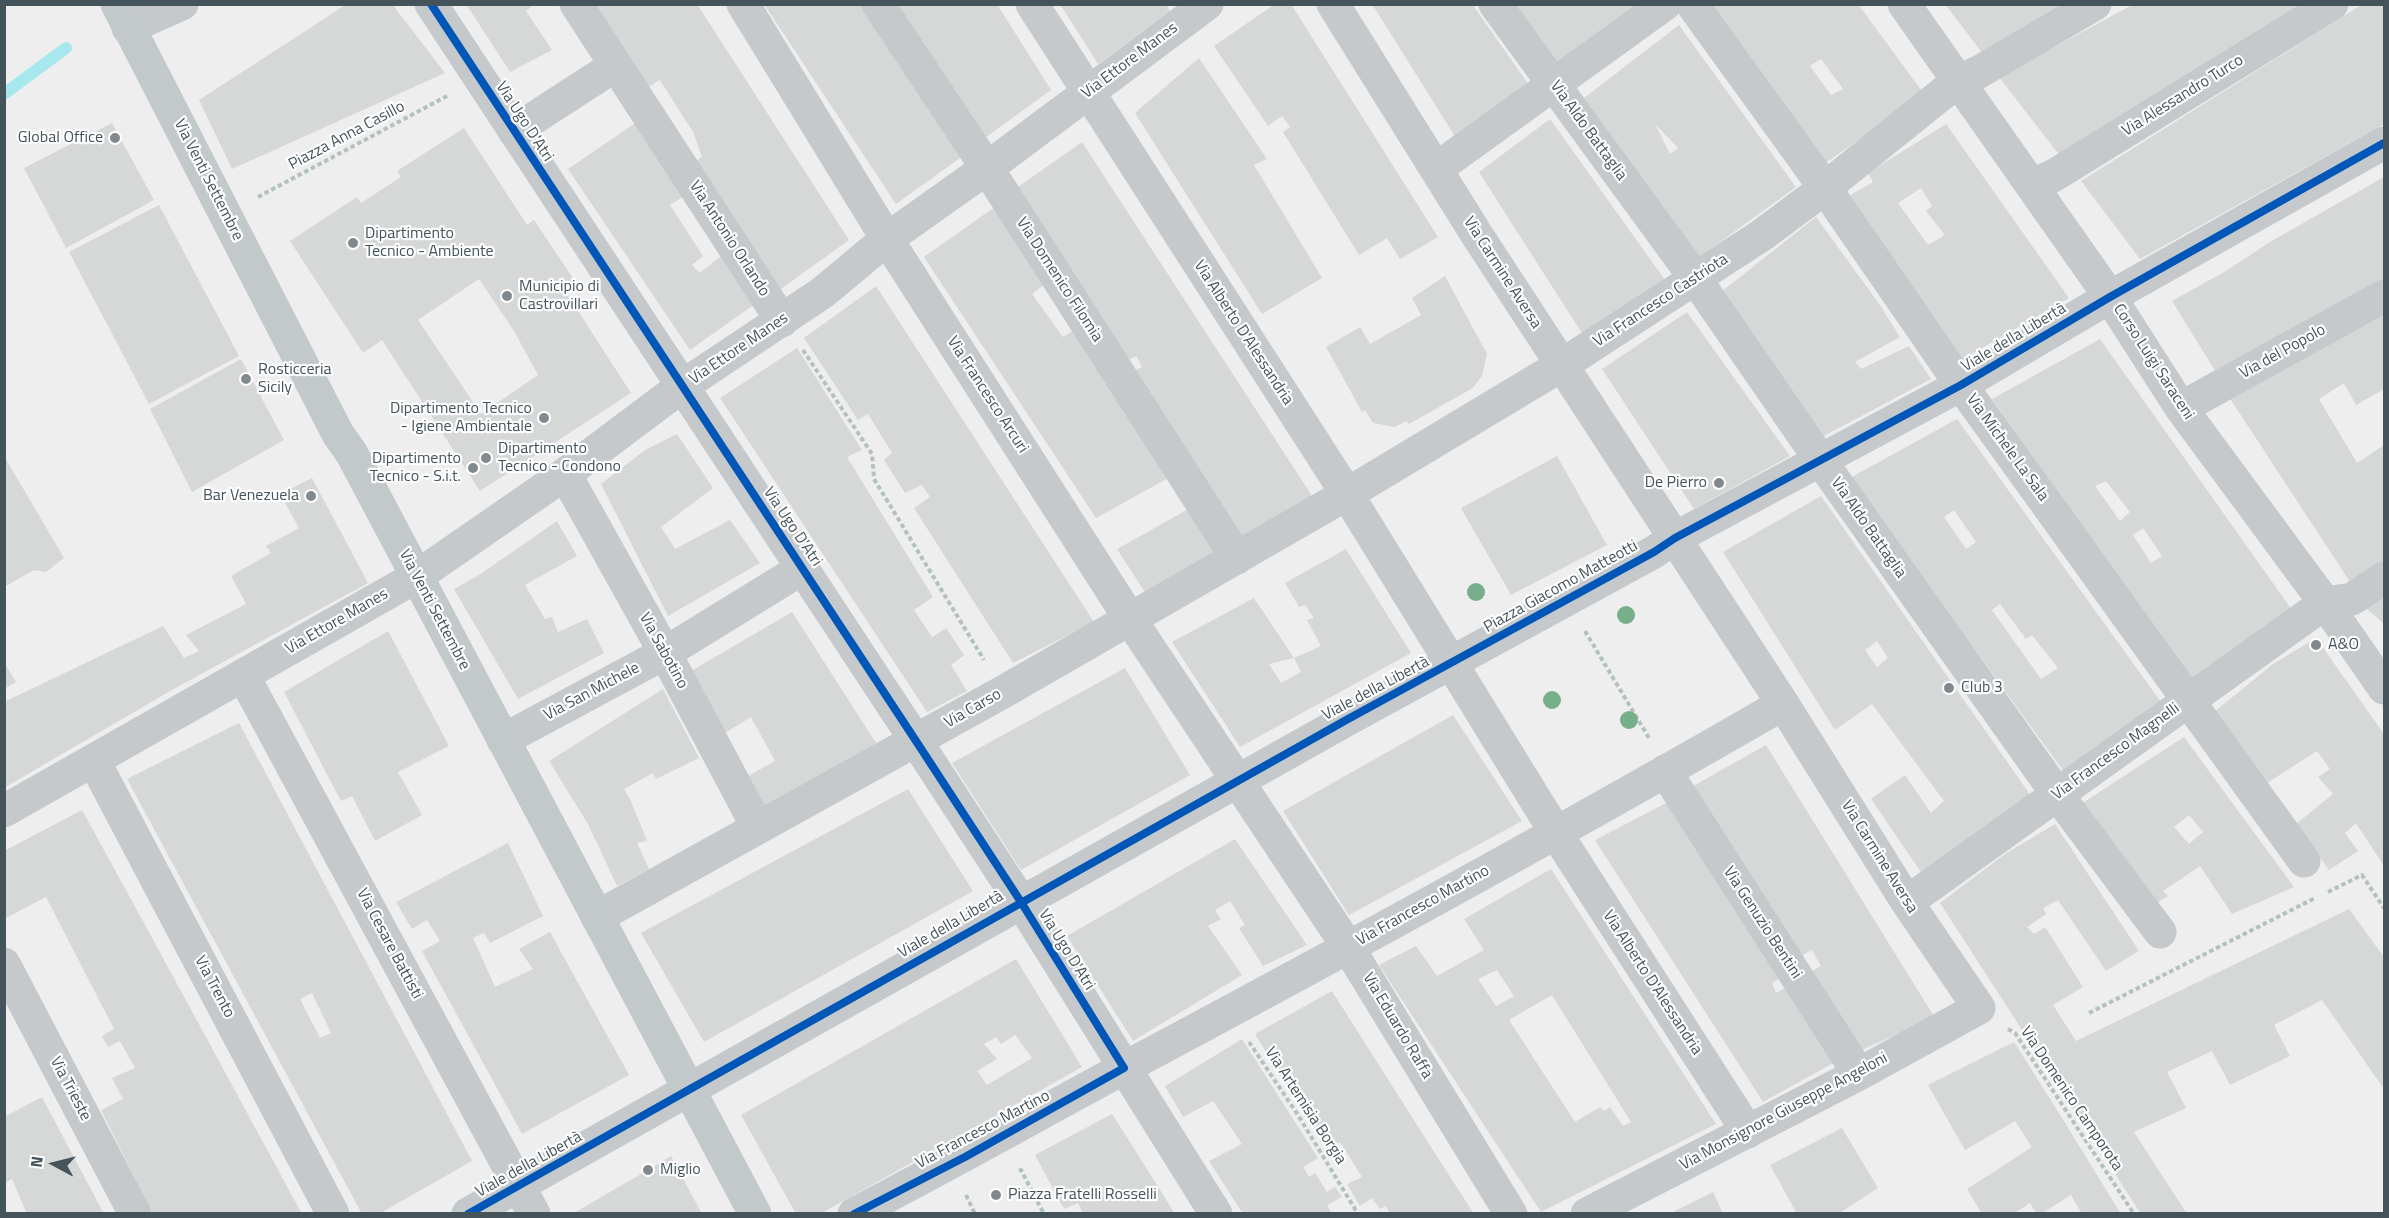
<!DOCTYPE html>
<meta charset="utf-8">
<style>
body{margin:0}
#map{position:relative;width:2389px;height:1218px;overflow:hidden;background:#efeeee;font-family:"Titillium Web",sans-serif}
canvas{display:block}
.frame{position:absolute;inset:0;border:6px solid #45545b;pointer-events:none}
.north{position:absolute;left:24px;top:1134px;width:60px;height:60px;-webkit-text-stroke:4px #fff;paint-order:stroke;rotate:277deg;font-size:16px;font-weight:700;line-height:24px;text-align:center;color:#45545b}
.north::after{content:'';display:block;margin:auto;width:21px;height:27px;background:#45545b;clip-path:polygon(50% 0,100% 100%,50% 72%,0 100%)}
</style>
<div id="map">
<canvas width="2389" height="1218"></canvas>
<div class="frame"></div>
<div class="north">N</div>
</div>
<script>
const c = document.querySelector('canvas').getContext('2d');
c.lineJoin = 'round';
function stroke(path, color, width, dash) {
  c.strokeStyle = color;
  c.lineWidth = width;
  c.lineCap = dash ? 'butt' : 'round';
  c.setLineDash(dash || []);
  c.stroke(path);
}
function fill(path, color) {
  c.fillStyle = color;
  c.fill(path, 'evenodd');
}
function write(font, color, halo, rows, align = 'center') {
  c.font = font + ' "Titillium Web",sans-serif';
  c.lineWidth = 4.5;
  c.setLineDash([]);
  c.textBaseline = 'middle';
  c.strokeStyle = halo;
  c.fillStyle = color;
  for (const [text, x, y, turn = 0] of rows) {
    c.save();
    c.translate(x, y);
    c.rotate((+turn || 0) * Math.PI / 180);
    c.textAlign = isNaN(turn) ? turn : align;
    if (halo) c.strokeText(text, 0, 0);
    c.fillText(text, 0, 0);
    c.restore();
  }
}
const stream = new Path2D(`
 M 4,94 L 66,48`);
const building = new Path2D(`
 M 347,4 L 392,4 L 445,73 L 232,169 L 199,100 Z
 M 466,4 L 534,4 L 526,11 L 552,50 L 510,72 Z
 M 588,4 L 697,4 L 849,240 L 778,291 L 688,166 L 702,157 L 693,132 L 660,80 L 647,88 Z
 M 764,4 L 870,4 L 967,153 L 896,204 Z
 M 889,4 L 997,4 L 1051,90 L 978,143 Z
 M 1060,4 L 1166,4 L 1170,11 L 1098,64 Z
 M 1275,4 L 1291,4 L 1438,237 L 1400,259 L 1387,238 L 1359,255 L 1283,132 L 1290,127 L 1282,116 L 1268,126 L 1214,46 Z
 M 1372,4 L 1472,4 L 1529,85 L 1456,138 Z
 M 1515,4 L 1641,4 L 1558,65 Z
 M 1707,4 L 1858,4 L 1924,94 L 1824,164 ZM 1821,59 L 1843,89 L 1831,95 L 1810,66 Z
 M 1945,4 L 2076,4 L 1986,58 Z
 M 2134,4 L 2322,4 L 2067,165 L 1999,77 Z
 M 2363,4 L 2384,4 L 2384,124 L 2140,259 L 2081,181 Z
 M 1679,25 L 1796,187 L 1698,258 L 1584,98 ZM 1655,124 L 1678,148 L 1670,154 Z
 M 1199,58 L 1267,159 L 1254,165 L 1322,278 L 1262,314 L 1135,113 Z
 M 1550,119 L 1665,280 L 1585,338 L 1479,172 Z
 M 640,120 L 689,193 L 670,205 L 703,256 L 692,265 L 700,273 L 727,251 L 762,299 L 690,350 L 568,169 Z
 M 112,123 L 154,200 L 66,248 L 24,168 Z
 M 1946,124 L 2069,298 L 1963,359 L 1847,197 L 1873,182 L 1868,173 ZM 1921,188 L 1932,206 L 1926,211 L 1945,235 L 1928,245 L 1898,203 Z
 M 464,128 L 527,225 L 534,220 L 579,287 L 567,294 L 631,393 L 480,491 L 382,340 L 363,353 L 290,241 L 357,197 L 361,203 L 401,177 L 397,171 ZM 479,279 L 514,331 L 538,375 L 481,414 L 418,320 Z
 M 1082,142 L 1316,502 L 1239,547 L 1130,373 L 1142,367 L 1136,356 L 1123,363 L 1008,194 Z
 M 2384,177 L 2384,284 L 2219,377 L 2172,301 L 2226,271 L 2270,242 Z
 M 999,204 L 1050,280 L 1032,294 L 1063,337 L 1077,328 L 1170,477 L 1096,518 L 924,257 Z
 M 159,205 L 239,356 L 149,404 L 69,252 Z
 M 1816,217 L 1880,305 L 1900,337 L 1855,362 L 1861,369 L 1909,346 L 1931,379 L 1822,437 L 1721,292 Z
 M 1445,276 L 1487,354 L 1482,376 L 1473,388 L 1409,424 L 1406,421 L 1395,427 L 1373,423 L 1365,410 L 1362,412 L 1326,347 L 1360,327 L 1370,344 L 1421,315 L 1412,298 Z
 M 876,286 L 1094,622 L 1013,663 L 914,508 L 930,497 L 922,485 L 905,493 L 884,460 L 892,453 L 868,414 L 858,420 L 804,338 Z
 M 2384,307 L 2384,389 L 2356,405 L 2344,383 L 2319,399 L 2357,463 L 2384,445 L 2384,568 L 2354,588 L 2227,394 Z
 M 1687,312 L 1790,456 L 1694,509 L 1602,369 Z
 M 2100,339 L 2292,610 L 2191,681 L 1992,399 ZM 2106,481 L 2130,512 L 2120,521 L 2095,486 ZM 2143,528 L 2162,556 L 2151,563 L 2133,535 Z
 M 797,348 L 862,450 L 847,457 L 933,597 L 914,610 L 932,637 L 946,628 L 964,655 L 951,665 L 967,691 L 927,712 L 720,398 Z
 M 241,359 L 284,440 L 192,492 L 150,409 Z
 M 1957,419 L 2161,702 L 2064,772 L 1850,478 ZM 1954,510 L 1976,542 L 1966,549 L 1944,517 ZM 2000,604 L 2026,639 L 2032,635 L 2058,668 L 2041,679 L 1992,610 Z
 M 677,434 L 713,488 L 661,527 L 675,549 L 730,520 L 760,563 L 668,616 L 601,484 L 645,450 Z
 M 4,456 L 64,558 L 46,572 L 34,570 L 4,587 Z
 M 1557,456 L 1607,545 L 1511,595 L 1461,508 Z
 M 312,478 L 368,583 L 172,690 L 4,788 L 4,702 L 163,626 L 184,658 L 199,651 L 186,635 L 246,604 L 231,576 L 271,553 L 266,546 L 299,528 L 280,494 Z
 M 1821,496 L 2031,796 L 1923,875 L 1871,799 L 1905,775 L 1931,813 L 1944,801 L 1872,704 L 1835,730 L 1723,552 ZM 1877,641 L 1888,658 L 1877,667 L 1865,650 Z
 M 1194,506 L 1224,551 L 1146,594 L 1117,549 Z
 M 557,521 L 577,556 L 525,585 L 545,619 L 552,617 L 558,632 L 587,619 L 604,653 L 518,699 L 454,589 L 479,575 Z
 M 1346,549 L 1411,653 L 1240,747 L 1172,642 L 1254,598 L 1294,658 L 1321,646 L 1307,620 L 1314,618 L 1305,605 L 1299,607 L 1285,583 ZM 1294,658 L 1301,672 L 1281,683 L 1269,664 Z
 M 2384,598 L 2384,624 L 2366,608 Z
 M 792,612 L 878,746 L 766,809 L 748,776 L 775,761 L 751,717 L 725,733 L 691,671 Z
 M 388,631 L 449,746 L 398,772 L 422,815 L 375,841 L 352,796 L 341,801 L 284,692 Z
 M 2316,638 L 2384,734 L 2384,866 L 2356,823 L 2345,833 L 2358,851 L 2329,870 L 2296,824 L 2333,794 L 2318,777 L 2330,769 L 2317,751 L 2264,785 L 2214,712 L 2273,664 Z
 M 4,662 L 16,682 L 4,689 Z
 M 1125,668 L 1190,775 L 1021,870 L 952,763 Z
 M 663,689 L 699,758 L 656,779 L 653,773 L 624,789 L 630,799 L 647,841 L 637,843 L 649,869 L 617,886 L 588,824 L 549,761 Z
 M 1453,715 L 1522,821 L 1349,915 L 1283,811 Z
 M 239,723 L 472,1161 L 379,1214 L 362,1214 L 127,779 ZM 312,993 L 331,1033 L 320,1038 L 300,999 Z
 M 2184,737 L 2294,887 L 2232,914 L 2200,866 L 2163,891 L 2168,896 L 2155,904 L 2081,804 ZM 2189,815 L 2203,832 L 2189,844 L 2174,827 Z
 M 1766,745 L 1935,1018 L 1852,1054 L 1805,975 L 1821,966 L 1812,950 L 1794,960 L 1686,790 Z
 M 908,789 L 973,891 L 704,1042 L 641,933 Z
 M 1674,799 L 1787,975 L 1772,983 L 1776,993 L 1794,983 L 1837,1061 L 1763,1102 L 1595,840 Z
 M 82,810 L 144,923 L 302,1214 L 153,1214 L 101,1110 L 123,1099 L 112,1078 L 135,1068 L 120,1041 L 108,1047 L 102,1036 L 114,1029 L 46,897 L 4,919 L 4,851 Z
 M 2055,824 L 2139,951 L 2106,971 L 2058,900 L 2043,908 L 2046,914 L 2027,927 L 2034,934 L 2045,927 L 2083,987 L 2053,1005 L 2076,1041 L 2349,909 L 2384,957 L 2384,1089 L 2322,1000 L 2274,1025 L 2290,1056 L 2230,1085 L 2212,1051 L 2167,1072 L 2186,1108 L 2134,1132 L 2187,1214 L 2141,1214 L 1940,903 L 2005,854 Z
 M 1235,839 L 1307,945 L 1263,966 L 1239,928 L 1245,925 L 1230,901 L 1215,910 L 1221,919 L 1208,926 L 1242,975 L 1133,1041 L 1067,936 Z
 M 508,843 L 543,916 L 490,943 L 484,933 L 473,938 L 495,987 L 533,969 L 519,949 L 550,932 L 629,1075 L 522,1134 L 422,951 L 440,941 L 427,920 L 412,929 L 396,902 Z
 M 1551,869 L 1716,1124 L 1541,1212 L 1379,965 L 1416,946 L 1437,976 L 1484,950 L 1464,919 ZM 1497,970 L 1514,996 L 1496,1006 L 1478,979 ZM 1552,995 L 1631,1122 L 1623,1126 L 1610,1107 L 1604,1111 L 1600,1107 L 1575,1122 L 1509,1020 Z
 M 1016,959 L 1082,1067 L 820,1214 L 796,1214 L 741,1115 ZM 1015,1035 L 1032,1058 L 987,1085 L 977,1071 L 997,1059 L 984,1044 L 996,1037 L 1001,1044 Z
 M 1332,991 L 1431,1147 L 1474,1214 L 1390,1214 L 1386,1206 L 1380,1209 L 1372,1198 L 1360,1206 L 1347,1184 L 1362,1177 L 1340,1142 L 1327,1150 L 1255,1034 Z
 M 1242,1039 L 1318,1158 L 1303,1167 L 1309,1177 L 1315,1173 L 1327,1192 L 1335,1187 L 1342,1197 L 1327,1205 L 1332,1214 L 1243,1214 L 1209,1161 L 1242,1144 L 1213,1101 L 1183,1117 L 1165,1086 Z
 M 2014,1042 L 2052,1102 L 2121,1214 L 2082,1214 L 2071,1195 L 2041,1214 L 2037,1214 L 2030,1203 L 2013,1214 L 1982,1214 L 1967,1189 L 2032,1147 L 2015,1121 L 1965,1150 L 1928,1085 Z
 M 42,1097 L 69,1148 L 104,1214 L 27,1214 L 12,1179 L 4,1184 L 4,1117 Z
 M 1112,1114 L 1130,1142 L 1175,1214 L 1083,1214 L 1078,1203 L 1064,1209 L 1035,1155 Z
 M 1842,1128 L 1878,1188 L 1838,1214 L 1797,1214 L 1770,1165 Z
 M 671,1156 L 702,1214 L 572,1214 L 648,1170 Z
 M 1713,1192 L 1723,1214 L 1669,1214 Z`);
const path = new Path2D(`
 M 258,197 L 447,96
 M 803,350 L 872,454 L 874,479 L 984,660
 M 1585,631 L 1649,738
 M 2328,892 L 2362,875 L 2384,908
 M 2089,1013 L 2315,898
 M 2008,1029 L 2015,1033 L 2134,1214
 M 1249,1042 L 1298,1115 L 1358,1214
 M 1019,1171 L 1021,1170 L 1044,1214
 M 966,1195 L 975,1214`);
const street = new Path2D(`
 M 431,4 L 916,741 L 1021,902 L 1216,1214
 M 576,4 L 782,321
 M 743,4 L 887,239 L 1130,619 L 1348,947 L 1511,1214
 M 878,4 L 987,168 L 1237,558
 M 1032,4 L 1347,494 L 1556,833 L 1748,1132
 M 1333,4 L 1477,235 L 1783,704 L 1907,902 L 1979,1008 L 1859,1074 L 1587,1214
 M 1495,4 L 1695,278 L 1821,461 L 2057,794 L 2160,932
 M 1692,4 L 1825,188 L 1961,385 L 2304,861
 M 1904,4 L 2110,297 L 2181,408 L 2325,603 L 2384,688
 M 128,28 L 182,4
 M 514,131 L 616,65
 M 1436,169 L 1665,4
 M 2032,185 L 2053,176 L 2332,4
 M 2181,408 L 2384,296
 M 565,474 L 665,653 L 758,828
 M 243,675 L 534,1214
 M 503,740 L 665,653 L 803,568
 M 94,761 L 333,1214
 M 1665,771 L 1859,1074
 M 4,811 L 416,577 L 565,474 L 681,387 L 822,293 L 887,239 L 987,168 L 1207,4
 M 1907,902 L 2325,603 L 2352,599 L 2384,578
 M 597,917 L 1003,692 L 1347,494 L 1562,365 L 1762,235 L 1825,188 L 1958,81 L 1979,72 L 2095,4
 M 4,964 L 135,1214
 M 468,1214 L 1348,719 L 1654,552 L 1675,538 L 1961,385 L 2110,297 L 2384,143
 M 854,1214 C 946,1166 1035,1116 1126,1067 C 1347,949 1567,829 1783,704`);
const primary = new Path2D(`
 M 117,4 L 338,434 L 352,454 L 755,1214`);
const cycleway = new Path2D(`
 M 431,4 L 916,741 L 1021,902 L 1124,1068 L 965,1157 L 854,1214
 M 468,1214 L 1348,719 L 1654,552 L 1675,538 L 1961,385 L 2110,297 L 2384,143`);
const trees = [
 [1476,592],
 [1626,615],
 [1552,700],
 [1629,720]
];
const markers = [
 [115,138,6,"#808a8e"],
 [353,243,6,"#808a8e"],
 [507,296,6,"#808a8e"],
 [246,379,6,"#808a8e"],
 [544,418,6,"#808a8e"],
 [486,458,6,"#808a8e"],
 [473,468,6,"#808a8e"],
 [1719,483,6,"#808a8e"],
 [311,496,6,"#808a8e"],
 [2316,645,6,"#808a8e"],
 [1949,688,6,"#808a8e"],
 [648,1170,6,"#808a8e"],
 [996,1195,6,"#808a8e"]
];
const streetNames = [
 ["Via Ettore Manes",1130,61,-37],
 ["Via Alessandro Turco",2183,96,-32],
 ["Via Ugo D'Atri",524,122,57],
 ["Via Aldo Battaglia",1588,131,54],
 ["Piazza Anna Casillo",347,136,-28],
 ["Via Venti Settembre",208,180,63],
 ["Via Antonio Orlando",729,239,57],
 ["Via Carmine Aversa",1502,273,57],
 ["Via Domenico Filomia",1059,280,57],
 ["Via Francesco Castriota",1661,301,-33],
 ["Via Alberto D'Alessandria",1243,333,57],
 ["Viale della Libertà",2014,338,-31],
 ["Via Ettore Manes",739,349,-34],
 ["Via del Popolo",2283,352,-29],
 ["Corso Luigi Saraceni",2153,362,57],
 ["Via Francesco Arcuri",987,395,57],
 ["Via Michele La Sala",2007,448,54],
 ["Via Ugo D'Atri",792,527,56],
 ["Via Aldo Battaglia",1868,528,55],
 ["Piazza Giacomo Matteotti",1561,587,-29],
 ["Via Venti Settembre",434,610,62],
 ["Via Ettore Manes",337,622,-30],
 ["Via Sabotino",663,651,61],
 ["Viale della Libertà",1376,689,-28],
 ["Via San Michele",592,692,-28],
 ["Via Carso",973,709,-30],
 ["Via Francesco Magnelli",2116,752,-36],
 ["Via Carmine Aversa",1879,857,58],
 ["Via Francesco Martino",1423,906,-29],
 ["Via Genuzio Bentini",1762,923,57],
 ["Viale della Libertà",951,925,-30],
 ["Via Cesare Battisti",389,944,62],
 ["Via Ugo D'Atri",1066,950,58],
 ["Via Alberto D'Alessandria",1652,983,57],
 ["Via Trento",214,987,62],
 ["Via Eduardo Raffa",1397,1026,59],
 ["Via Trieste",70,1089,62],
 ["Via Domenico Camporota",2071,1099,56],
 ["Via Artemisia Borgia",1305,1106,57],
 ["Via Monsignore Giuseppe Angeloni",1784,1112,-28],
 ["Via Francesco Martino",983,1130,-28],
 ["Viale della Libertà",529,1165,-29]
];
const poiNames = [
 ["Global Office",103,138,"right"],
 ["Dipartimento",365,234],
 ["Tecnico - Ambiente",365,252],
 ["Municipio di",519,287],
 ["Castrovillari",519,305],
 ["Rosticceria",258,370],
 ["Sicily",258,388],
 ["Dipartimento Tecnico",532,409,"right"],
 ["- Igiene Ambientale",532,427,"right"],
 ["Dipartimento",498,449],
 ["Tecnico - Condono",498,467],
 ["Dipartimento",461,459,"right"],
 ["Tecnico - S.i.t.",461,477,"right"],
 ["De Pierro",1707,483,"right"],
 ["Bar Venezuela",299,496,"right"],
 ["A&O",2328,645],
 ["Club 3",1961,688],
 ["Miglio",660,1170],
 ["Piazza Fratelli Rosselli",1008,1195]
];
stroke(stream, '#a6e8ed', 12);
fill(building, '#d6d7d7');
stroke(path, '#b4c2bc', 4, [4.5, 3]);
stroke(street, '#c5c9cb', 33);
stroke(primary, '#c3c8ca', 33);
stroke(cycleway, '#0057b8', 8);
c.fillStyle = '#78af8b';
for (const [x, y] of trees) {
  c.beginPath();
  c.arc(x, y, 9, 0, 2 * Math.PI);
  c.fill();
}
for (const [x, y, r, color] of markers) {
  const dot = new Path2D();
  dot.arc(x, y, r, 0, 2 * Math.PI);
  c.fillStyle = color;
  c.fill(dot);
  stroke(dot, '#fff', 2);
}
write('16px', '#45545b', '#fff', streetNames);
write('16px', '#45545b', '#fff', poiNames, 'left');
</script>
